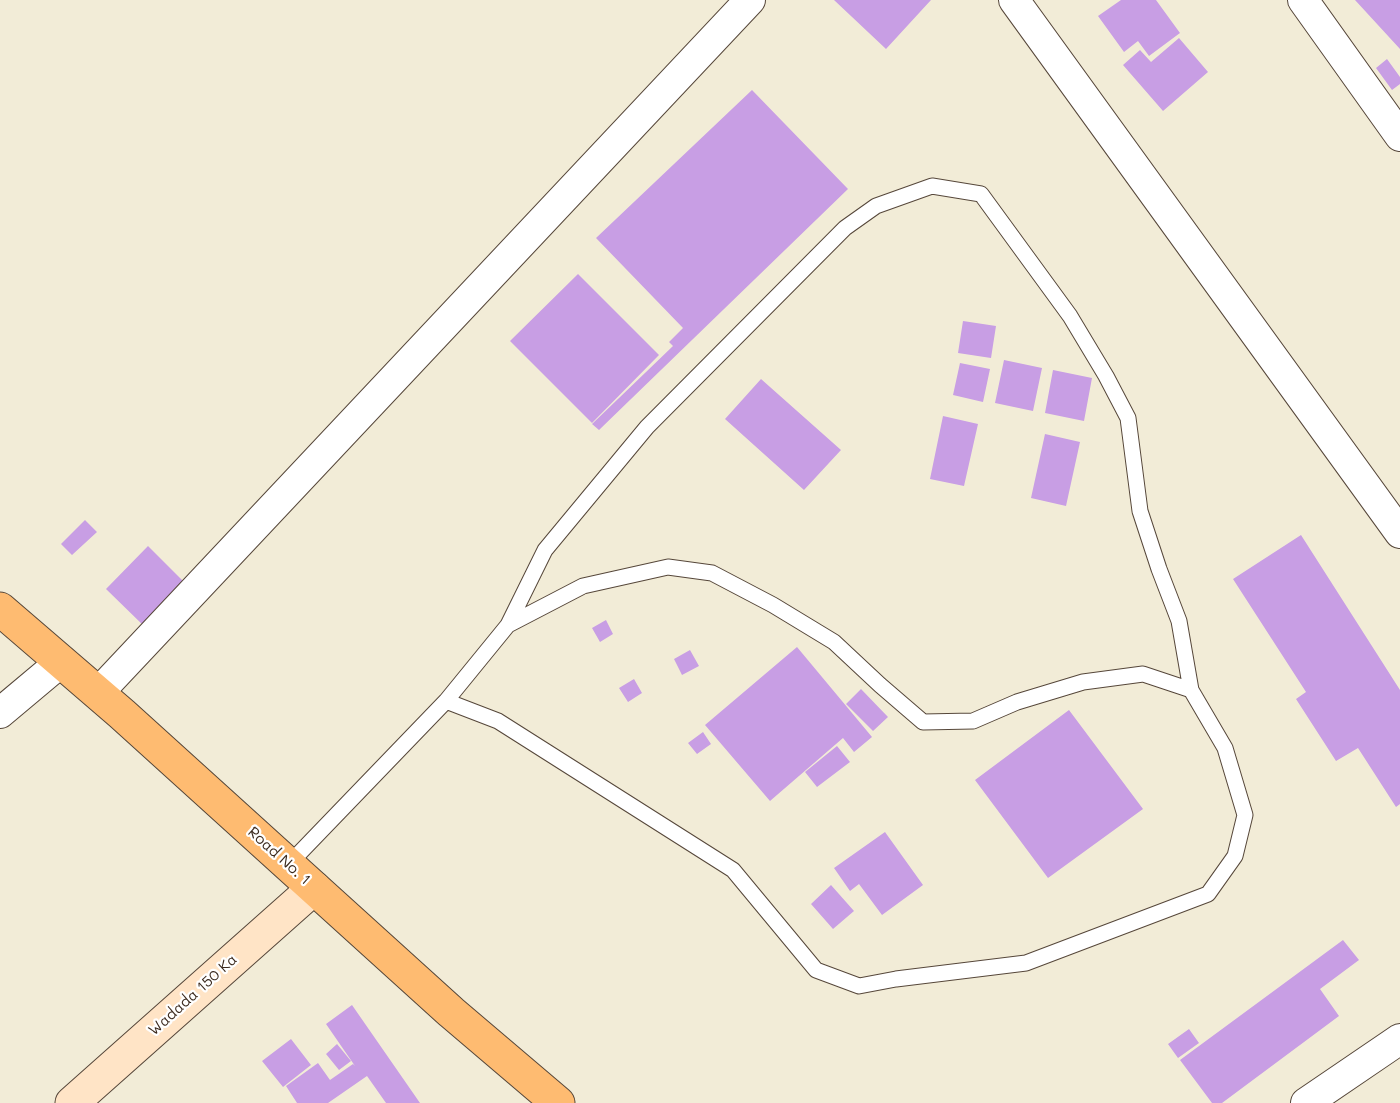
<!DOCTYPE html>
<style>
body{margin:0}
canvas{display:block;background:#f2ecd7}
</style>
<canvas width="1400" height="1103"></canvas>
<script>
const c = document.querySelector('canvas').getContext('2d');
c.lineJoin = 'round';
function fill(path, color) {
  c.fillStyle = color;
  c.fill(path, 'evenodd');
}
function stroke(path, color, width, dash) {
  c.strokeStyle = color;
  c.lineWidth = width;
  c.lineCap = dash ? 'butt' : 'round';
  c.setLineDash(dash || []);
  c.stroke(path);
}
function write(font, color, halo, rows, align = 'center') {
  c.font = font + ' Mali,sans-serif';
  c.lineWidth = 4.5;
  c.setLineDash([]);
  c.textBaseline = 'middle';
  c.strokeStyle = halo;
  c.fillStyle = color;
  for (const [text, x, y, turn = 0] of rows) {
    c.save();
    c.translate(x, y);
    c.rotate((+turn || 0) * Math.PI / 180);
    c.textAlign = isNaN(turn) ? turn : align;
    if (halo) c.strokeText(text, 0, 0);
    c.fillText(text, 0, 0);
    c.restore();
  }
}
const building = new Path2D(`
 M 834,0 L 931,0 L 886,49 Z
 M 1121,0 L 1156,0 L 1180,33 L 1149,56 L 1138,41 L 1124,52 L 1098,16 Z
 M 1355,0 L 1400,0 L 1400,49 Z
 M 1179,38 L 1208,72 L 1163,111 L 1123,65 L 1140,50 L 1151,62 Z
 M 1387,59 L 1400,77 L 1400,84 L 1392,90 L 1376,68 Z
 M 752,90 L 848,189 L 599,430 L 592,424 L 673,346 L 669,342 L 683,328 L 596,238 Z
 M 578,274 L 659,355 L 592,423 L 510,341 Z
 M 963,321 L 996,326 L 991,358 L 958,353 Z
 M 1004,360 L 1042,368 L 1033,411 L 995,403 Z
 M 960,363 L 990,369 L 983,402 L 953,395 Z
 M 1053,370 L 1092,378 L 1084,421 L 1045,413 Z
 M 761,379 L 841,450 L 804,490 L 725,419 Z
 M 943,416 L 978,424 L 964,486 L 930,479 Z
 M 1045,434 L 1080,442 L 1066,506 L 1031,498 Z
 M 85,520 L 97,532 L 72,555 L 61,544 Z
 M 1301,535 L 1400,690 L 1400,804 L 1396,807 L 1358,748 L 1336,761 L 1296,699 L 1306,692 L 1233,579 Z
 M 148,546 L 188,586 L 146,628 L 106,589 Z
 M 606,620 L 613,634 L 600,642 L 592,628 Z
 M 797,647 L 872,737 L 854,752 L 843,738 L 770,801 L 705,725 Z
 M 690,650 L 699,666 L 682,675 L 674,659 Z
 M 634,679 L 642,693 L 628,702 L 619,688 Z
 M 861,689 L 888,717 L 873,731 L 846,704 Z
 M 1069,710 L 1143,809 L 1048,878 L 975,780 Z
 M 703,732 L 711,744 L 697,754 L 688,743 Z
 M 837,746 L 850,762 L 817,787 L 805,772 Z
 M 885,832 L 923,885 L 882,915 L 859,884 L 850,891 L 834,868 Z
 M 831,885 L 854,911 L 833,929 L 811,904 Z
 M 1343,940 L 1359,960 L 1320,989 L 1339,1016 L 1222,1103 L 1212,1103 L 1180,1060 Z
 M 352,1005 L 420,1103 L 386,1103 L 367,1076 L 328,1103 L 297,1103 L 286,1086 L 318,1063 L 330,1080 L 353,1064 L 355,1066 L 326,1024 Z
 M 1189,1029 L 1199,1043 L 1178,1058 L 1168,1044 Z
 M 291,1039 L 311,1065 L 283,1087 L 262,1061 Z
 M 337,1044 L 351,1061 L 339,1070 L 326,1054 Z`);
const lane = new Path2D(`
 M 508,625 L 583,586 L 668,567 L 712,573 L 773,605 L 834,642 L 880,685 L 923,722 L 973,721 L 1017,702 L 1083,682 L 1143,674 L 1191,690
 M 288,865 L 446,701 L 508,625 L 545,550 L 647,427 L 845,228 L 876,206 L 932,186 L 981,194 L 1070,316 L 1106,376 L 1128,418 L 1140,511 L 1159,569 L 1179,621 L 1191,690 L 1225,748 L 1245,815 L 1235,856 L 1208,894 L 1026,963 L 896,979 L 859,986 L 816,970 L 733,870 L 498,721 L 446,701`);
const street = new Path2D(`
 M 1014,0 L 1400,533
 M 1303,0 L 1400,136
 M 98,693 L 750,0
 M 0,713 L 62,661
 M 1306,1103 L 1400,1039`);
const secondary = new Path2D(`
 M 72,1103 L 314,888`);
const highway = new Path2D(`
 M 0,609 L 122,714 L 451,1012 L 558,1103`);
const streetNames = [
 ["Road No. 1",279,856,42],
 ["Wadada 150 Ka",193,995,-42]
];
fill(building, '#c89ee4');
stroke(lane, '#56473a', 17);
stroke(street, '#56473a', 32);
stroke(secondary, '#56473a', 35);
stroke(highway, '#56473a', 35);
stroke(lane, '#fff', 15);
stroke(street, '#fff', 30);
stroke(secondary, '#ffe4c6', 33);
stroke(highway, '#febb71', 33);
write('15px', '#3b2a1e', '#fff', streetNames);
</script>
